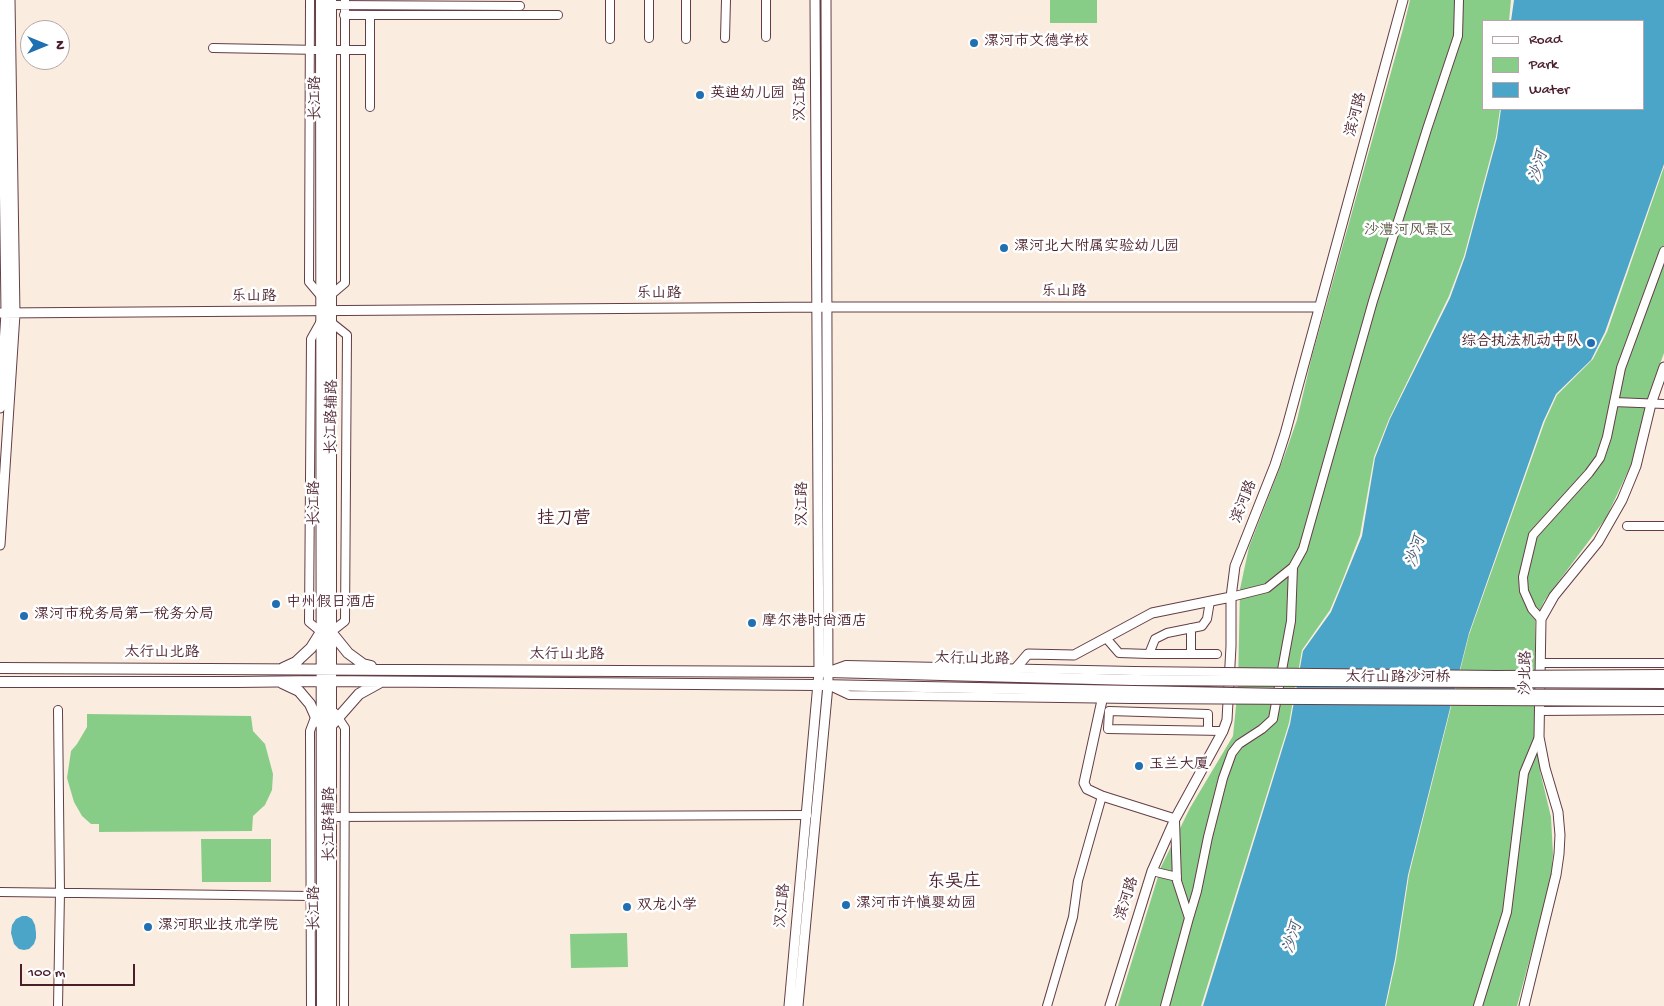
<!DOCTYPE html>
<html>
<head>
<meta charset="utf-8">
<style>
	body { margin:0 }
	#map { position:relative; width:1664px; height:1006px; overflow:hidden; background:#faede0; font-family:"Gochi Hand",sans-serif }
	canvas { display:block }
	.legend { position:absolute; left:1482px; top:20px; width:162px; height:90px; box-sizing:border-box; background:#fff; border:1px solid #b7a5aa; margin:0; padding:6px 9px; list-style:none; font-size:15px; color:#4a1f2b }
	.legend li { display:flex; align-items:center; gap:10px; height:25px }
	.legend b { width:25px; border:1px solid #b7a5aa }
	.north { position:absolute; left:20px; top:20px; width:50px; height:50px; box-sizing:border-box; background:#fff; border:1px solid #b7a5aa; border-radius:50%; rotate:90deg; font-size:14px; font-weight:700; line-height:20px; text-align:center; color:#4a1f2b }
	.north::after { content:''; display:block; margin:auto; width:18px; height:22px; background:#1f6fb2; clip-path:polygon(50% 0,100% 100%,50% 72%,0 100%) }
	.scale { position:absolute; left:20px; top:964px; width:115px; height:22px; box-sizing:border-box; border:2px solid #4a1f2b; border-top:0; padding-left:6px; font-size:15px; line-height:18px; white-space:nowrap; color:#4a1f2b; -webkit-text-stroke:4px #fff; paint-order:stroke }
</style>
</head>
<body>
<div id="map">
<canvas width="1664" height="1006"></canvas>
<ul class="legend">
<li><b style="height:6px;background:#fff"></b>Road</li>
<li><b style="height:14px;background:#88cd87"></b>Park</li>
<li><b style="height:14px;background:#4aa5c8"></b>Water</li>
</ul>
<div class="north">N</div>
<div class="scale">100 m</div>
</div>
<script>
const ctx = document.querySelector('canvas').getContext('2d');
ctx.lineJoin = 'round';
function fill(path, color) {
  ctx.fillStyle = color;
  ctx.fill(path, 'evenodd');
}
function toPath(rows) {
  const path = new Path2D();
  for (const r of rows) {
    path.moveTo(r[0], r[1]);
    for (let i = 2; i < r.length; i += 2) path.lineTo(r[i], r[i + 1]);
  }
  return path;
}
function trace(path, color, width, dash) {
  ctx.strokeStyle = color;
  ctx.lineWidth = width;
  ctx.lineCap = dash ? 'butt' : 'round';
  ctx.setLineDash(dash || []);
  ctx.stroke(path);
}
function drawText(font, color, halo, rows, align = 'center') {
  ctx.font = font + ' "Gochi Hand","LXGW WenKai TC",sans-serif';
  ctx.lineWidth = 5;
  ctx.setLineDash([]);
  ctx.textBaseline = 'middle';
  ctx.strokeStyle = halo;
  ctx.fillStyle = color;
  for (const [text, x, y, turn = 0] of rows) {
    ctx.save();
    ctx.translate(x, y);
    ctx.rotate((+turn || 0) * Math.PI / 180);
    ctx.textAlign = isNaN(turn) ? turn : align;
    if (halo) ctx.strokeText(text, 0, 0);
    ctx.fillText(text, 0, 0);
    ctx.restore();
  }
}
fill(toPath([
	[1050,0,1097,0,1097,23,1050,23],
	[1410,0,1511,0,1509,21,1483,21,1483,109,1500,109,1496,137,1464,256,1449,296,1389,419,1374,457,1360,535,1341,584,1330,610,1302,650,1289,723,1201,1006,1118,1006,1161,867,1190,808,1233,736,1238,686,1240,589,1249,547,1284,457,1297,420,1312,356,1403,29],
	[1664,167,1664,353,1652,386,1631,465,1606,518,1544,601,1535,621,1535,688,1540,771,1551,817,1553,854,1551,880,1517,1006,1386,1006,1396,960,1409,875,1469,635,1545,421,1557,395,1593,359,1607,332],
	[87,714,251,716,253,731,265,744,273,774,272,790,265,805,253,816,252,831,99,832,99,824,91,824,82,816,74,802,67,778,71,751,77,744,87,727],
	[201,839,271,839,271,882,202,882],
	[627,933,628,967,571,968,570,934]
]), '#88cd87');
fill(toPath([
	[1514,0,1664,0,1664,164,1605,332,1591,360,1556,394,1543,422,1469,633,1408,875,1395,959,1385,1006,1203,1006,1290,724,1303,651,1331,612,1362,536,1375,458,1390,419,1450,298,1465,257,1497,138,1501,109,1643,109,1643,21,1511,21],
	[22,916,27,916,32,919,35,925,36,933,36,938,34,944,29,949,24,950,19,949,14,944,11,933,12,925,16,919]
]), '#4aa5c8');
const minor = toPath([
	[310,0,309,282,320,295],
	[610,0,610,39],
	[649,0,649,38],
	[686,0,686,39],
	[766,0,766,37],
	[331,5,520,6],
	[344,15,370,15],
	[725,38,726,0],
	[213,48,321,50],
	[331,50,370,50],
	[370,107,370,15,558,15],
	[332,294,345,283,345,0],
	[320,323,311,339,309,622,321,632],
	[1614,402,1664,404],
	[1627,526,1664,526],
	[1231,597,1267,588,1293,567,1303,549,1373,301,1427,129,1458,36,1459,0],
	[1541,619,1532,609,1524,591,1523,577,1533,535,1589,473,1600,458,1607,437,1621,368,1664,251],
	[331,632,345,621,347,335,332,323],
	[1106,638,1119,653,1149,654,1155,639,1167,633,1202,626,1207,619,1210,601],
	[1149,654,1217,654],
	[1191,654,1191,628],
	[1541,663,1664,663],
	[832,670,846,665,1134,671],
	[830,686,849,695,1132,699],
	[58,710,60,892,58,1006],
	[1539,711,1664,710],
	[335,713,345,728,344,1006],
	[1208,730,1208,714,1109,711,1108,729,1223,731],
	[331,817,807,815],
	[1152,871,1177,877],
	[0,892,311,896],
	[1189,918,1197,891,1208,837,1223,778,1232,753,1239,744,1262,729,1273,719,1291,621,1293,567],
	[311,1006,310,731,316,715],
	[1047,1006,1073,917,1078,881,1102,796],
	[1165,1006,1189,918,1177,881,1175,821],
	[1478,1006,1507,912,1524,773,1539,737]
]);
const tertiary = toPath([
	[0,313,826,307,1319,307],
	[0,408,6,313,2,0],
	[0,545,15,314,10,0],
	[1009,676,1028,654,1074,655,1152,613,1231,597],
	[1104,691,1084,783,1087,789,1102,796,1175,819],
	[789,1006,819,672,815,0],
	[798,1006,828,685,826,0],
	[1110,1006,1152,871,1175,819,1223,731,1227,720,1231,646,1231,597,1235,566,1275,465,1285,434,1403,0],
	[1524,1006,1556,875,1559,854,1560,835,1558,812,1545,768,1539,737,1541,619,1554,596,1598,542,1622,500,1636,466,1651,404,1664,367]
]);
const secondary = toPath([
	[321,0,322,1006],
	[331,0,331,1006],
	[331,632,348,653,363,664,371,666],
	[0,668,828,672,1133,680],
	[283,668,296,662,311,648,321,632],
	[0,682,236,682,320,681,819,685,1133,691],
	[282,683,299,691,310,704,318,722],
	[330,727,359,694,379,683]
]);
trace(minor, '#643e46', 10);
trace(tertiary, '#643e46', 11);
trace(secondary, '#643e46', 12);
trace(minor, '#fff', 8);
trace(tertiary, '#fff', 9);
trace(secondary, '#fff', 10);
const minorBridge = toPath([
	[1134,671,1496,675,1664,674],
	[1132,699,1664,702]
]);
const secondaryBridge = toPath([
	[1133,680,1664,683],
	[1133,691,1282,694,1664,695]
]);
trace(minorBridge, '#643e46', 10, []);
trace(secondaryBridge, '#643e46', 12, []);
trace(minorBridge, '#fff', 8);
trace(secondaryBridge, '#fff', 10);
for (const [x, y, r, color] of [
	[974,43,5,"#1f6fb2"],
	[700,95,5,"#1f6fb2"],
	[1004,248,5,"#1f6fb2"],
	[1591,343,5,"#1f6fb2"],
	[276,604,5,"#1f6fb2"],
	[24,616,5,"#1f6fb2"],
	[752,623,5,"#1f6fb2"],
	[1139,766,5,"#1f6fb2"],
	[846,905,5,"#1f6fb2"],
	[627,907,5,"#1f6fb2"],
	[148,927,5,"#1f6fb2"]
]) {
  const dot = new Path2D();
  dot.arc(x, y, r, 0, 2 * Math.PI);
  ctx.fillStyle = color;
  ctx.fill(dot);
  trace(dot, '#fff', 2);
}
drawText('15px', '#4a1f2b', '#fff', [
	["漯河市文德学校",984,43],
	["英迪幼儿园",710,95],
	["漯河北大附属实验幼儿园",1014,248],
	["综合执法机动中队",1581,343,"right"],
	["中州假日酒店",286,604],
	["漯河市税务局第一税务分局",34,616],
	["摩尔港时尚酒店",762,623],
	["玉兰大厦",1149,766],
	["漯河市许慎婴幼园",856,905],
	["双龙小学",637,907],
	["漯河职业技术学院",158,927]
], 'left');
drawText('15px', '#4a1f2b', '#fff', [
	["长江路",317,98,-90],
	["汉江路",802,99,-90],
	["滨河路",1357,115,-75],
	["乐山路",1064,293],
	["乐山路",659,295],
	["乐山路",254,298],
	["长江路辅路",333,417,-89],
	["滨河路",1245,502,-68],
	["长江路",316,503,-90],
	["汉江路",804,504,-90],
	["太行山北路",162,654],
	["太行山北路",567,656],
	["太行山北路",972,660,1],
	["沙北路",1527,673,-89],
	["太行山路沙河桥",1398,679],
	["长江路辅路",331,824,-90],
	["滨河路",1128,899,-72],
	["汉江路",784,906,-85],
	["长江路",316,908,-90]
]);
drawText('15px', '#605c4b', '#fff', [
	["沙澧河风景区",1409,232]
]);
drawText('italic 16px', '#4a5b72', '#fff', [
	["沙河",1540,167,-74],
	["沙河",1417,552,-72],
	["沙河",1294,938,-73]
]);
drawText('18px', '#4a1f2b', '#fff', [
	["挂刀营",564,520],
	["东吴庄",954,883]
]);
</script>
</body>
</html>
